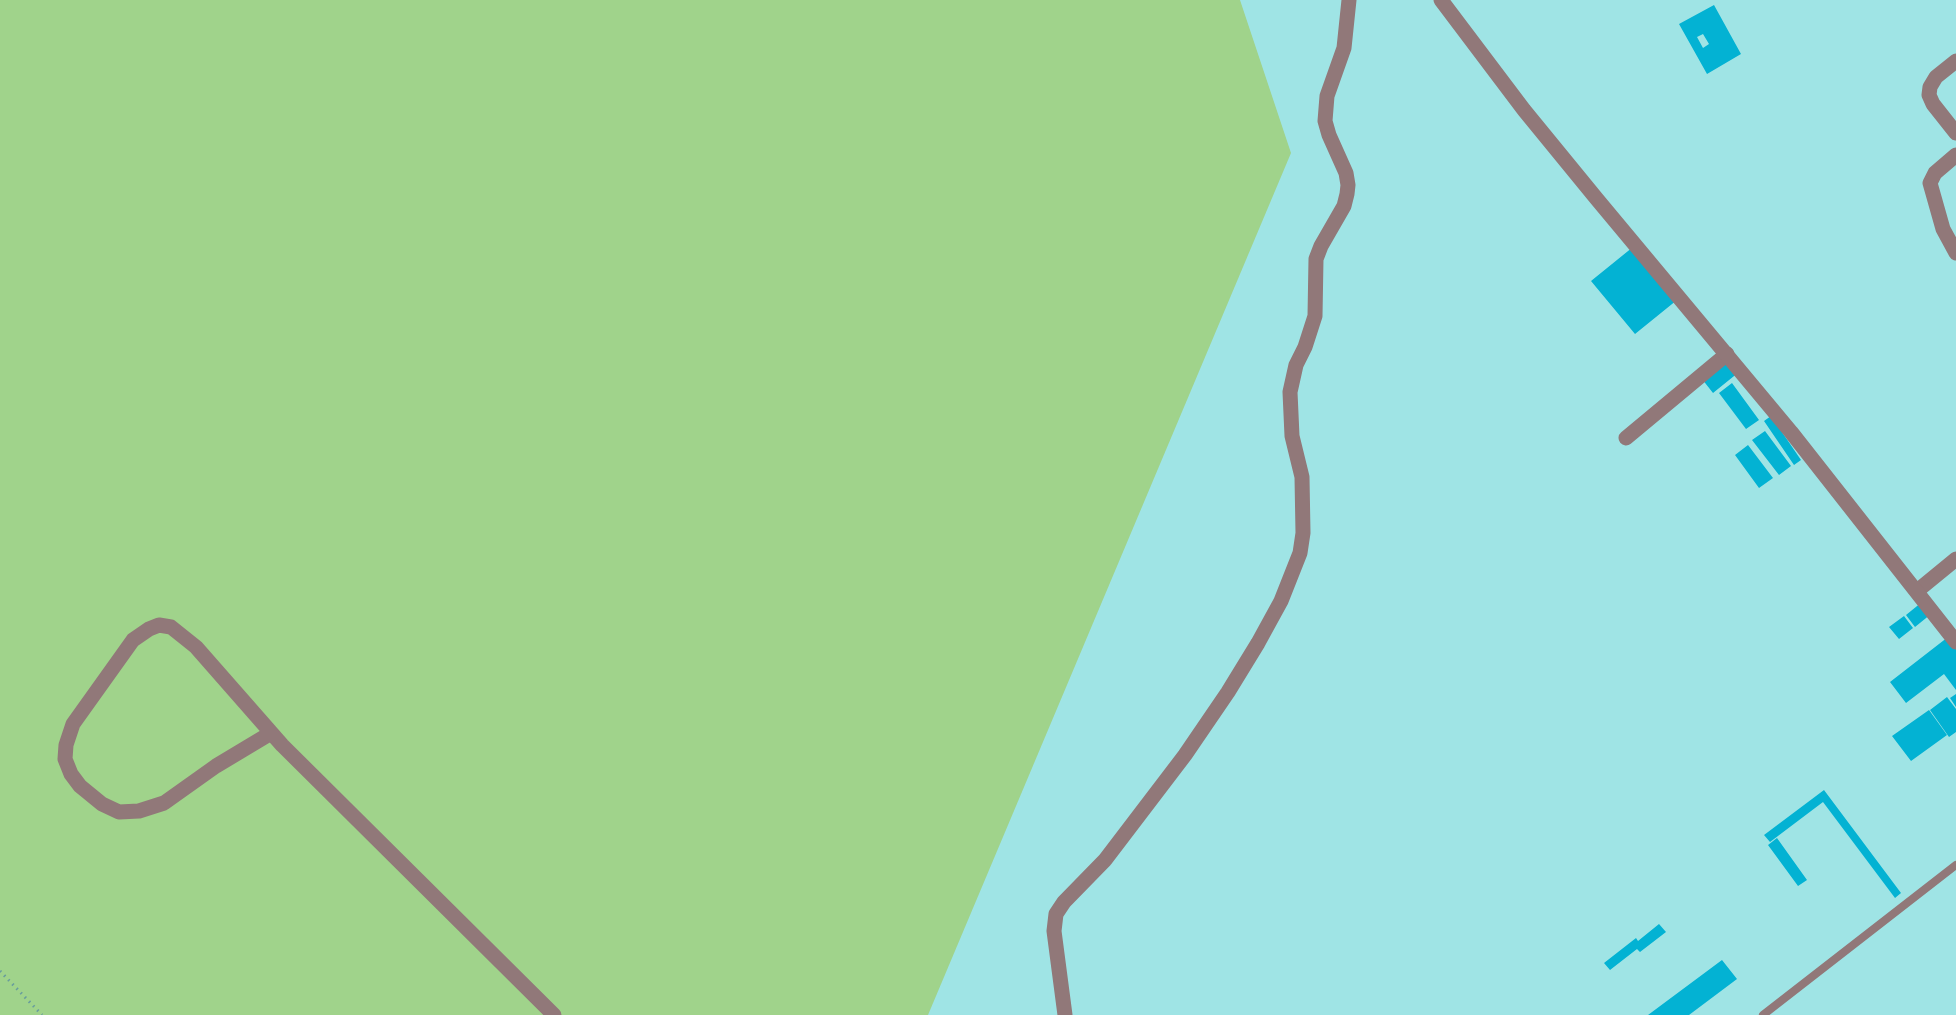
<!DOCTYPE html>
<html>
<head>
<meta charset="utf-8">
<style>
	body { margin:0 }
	canvas { display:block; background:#9fe4e5 }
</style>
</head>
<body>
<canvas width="1956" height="1015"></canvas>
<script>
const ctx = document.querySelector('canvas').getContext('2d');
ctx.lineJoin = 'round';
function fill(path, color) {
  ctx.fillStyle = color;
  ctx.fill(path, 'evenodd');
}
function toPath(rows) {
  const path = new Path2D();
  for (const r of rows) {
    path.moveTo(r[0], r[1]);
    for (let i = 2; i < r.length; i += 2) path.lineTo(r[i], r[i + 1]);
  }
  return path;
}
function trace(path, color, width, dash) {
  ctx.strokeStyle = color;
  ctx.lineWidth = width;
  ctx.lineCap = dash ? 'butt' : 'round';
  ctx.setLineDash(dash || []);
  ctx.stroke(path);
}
fill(toPath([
	[0,0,1240,0,1291,153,928,1015,0,1015]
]), '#a0d38b');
fill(toPath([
	[1714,5,1741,54,1707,74,1679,24],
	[1703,34,1709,44,1703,48,1697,37],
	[1633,247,1677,300,1635,334,1591,281],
	[1728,358,1739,372,1713,393,1702,379],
	[1732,383,1759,420,1746,429,1719,393],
	[1771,416,1801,460,1794,465,1764,421],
	[1765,431,1791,466,1779,475,1752,440],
	[1748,445,1773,478,1759,488,1735,455],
	[1922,602,1931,614,1915,627,1906,615],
	[1904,616,1913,628,1899,639,1889,627],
	[1948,637,1956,648,1956,690,1944,674,1906,703,1890,682],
	[1956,694,1956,707,1950,698],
	[1947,697,1956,709,1956,732,1949,737,1930,710],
	[1929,710,1947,735,1911,761,1892,736],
	[1824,790,1901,893,1895,898,1823,802,1770,842,1764,835],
	[1777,838,1807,880,1798,886,1768,845],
	[1659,924,1666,932,1640,952,1637,949,1610,970,1604,963,1636,938,1638,941],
	[1722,960,1737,979,1689,1015,1648,1015]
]), '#03b2d3');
trace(toPath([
	[0,971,42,1015]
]), '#689c9d', 3, [1.5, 4.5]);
trace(toPath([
	[1763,1015,1956,865]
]), '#917879', 8);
trace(toPath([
	[1956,61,1936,77,1930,87,1929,95,1933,104,1956,133],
	[1956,155,1935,173,1930,183,1943,229,1956,253],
	[1626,438,1727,354],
	[1917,591,1956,559],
	[271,733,216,766,164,803,139,811,119,812,102,804,80,786,71,774,65,759,66,745,73,724,133,640,149,629,159,625,171,627,196,647,282,745,554,1015],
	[1065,1015,1054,931,1056,914,1064,902,1105,860,1185,755,1228,692,1258,643,1281,601,1300,553,1303,533,1302,477,1292,436,1290,392,1296,365,1305,347,1315,316,1316,259,1321,246,1344,206,1347,194,1348,185,1346,173,1329,135,1325,121,1327,96,1344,48,1349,0]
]), '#917879', 15);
trace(toPath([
	[1441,0,1524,110,1596,198,1791,432,1956,642]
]), '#917879', 15);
</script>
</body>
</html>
